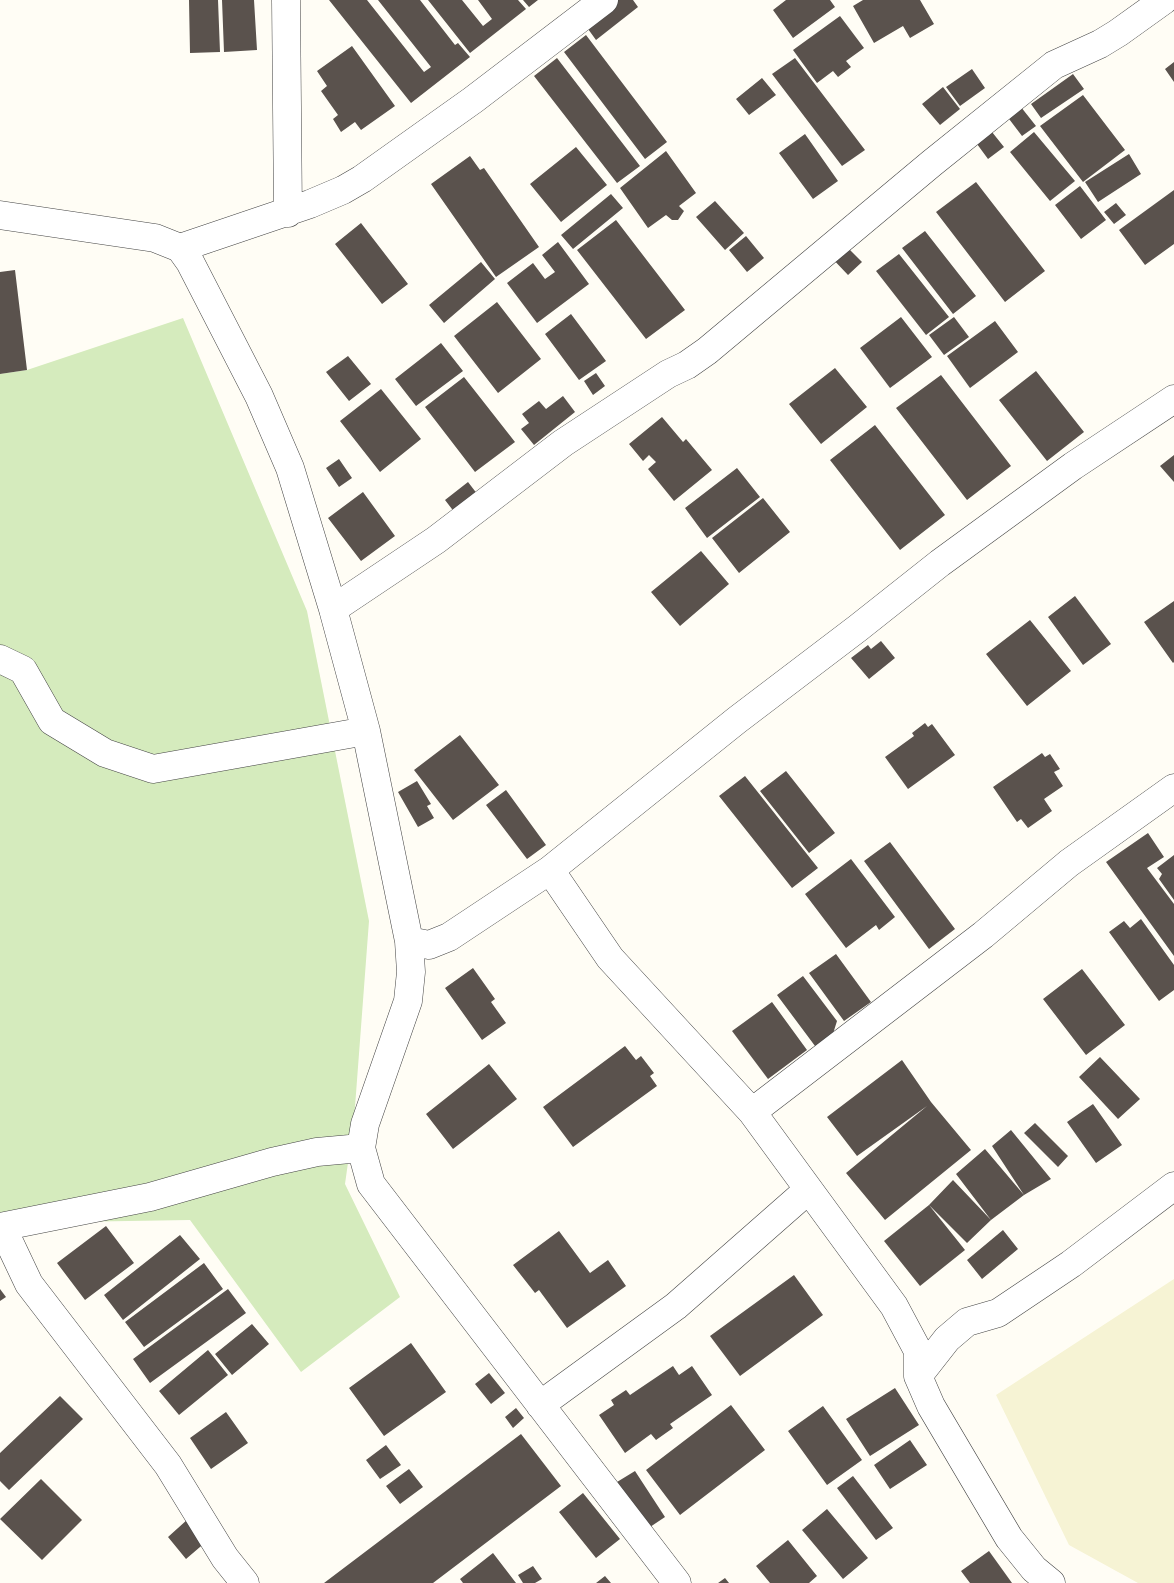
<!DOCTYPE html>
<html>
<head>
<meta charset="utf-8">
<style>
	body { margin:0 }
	canvas { display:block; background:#fffdf5 }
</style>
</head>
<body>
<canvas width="1174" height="1583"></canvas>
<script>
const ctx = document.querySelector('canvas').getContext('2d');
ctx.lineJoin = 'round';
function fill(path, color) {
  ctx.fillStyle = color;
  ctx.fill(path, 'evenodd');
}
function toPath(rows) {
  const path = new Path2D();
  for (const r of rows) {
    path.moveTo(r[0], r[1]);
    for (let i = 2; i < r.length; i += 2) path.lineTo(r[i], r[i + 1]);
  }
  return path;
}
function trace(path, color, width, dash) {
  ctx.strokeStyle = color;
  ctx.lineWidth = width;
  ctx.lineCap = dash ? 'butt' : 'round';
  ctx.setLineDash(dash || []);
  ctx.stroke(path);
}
fill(toPath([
	[1174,1279,1174,1583,1138,1583,1069,1545,996,1395]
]), '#f6f3d4');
fill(toPath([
	[183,318,307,611,369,921,354,1120,345,1184,400,1297,301,1372,190,1220,67,1222,0,1238,0,374,27,370]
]), '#d5ebbd');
fill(toPath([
	[189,0,218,0,220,52,190,53],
	[222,0,254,0,257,50,224,52],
	[329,0,367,0,424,72,431,67,378,0,420,0,455,45,458,43,470,57,411,103],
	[428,0,462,0,483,26,492,19,478,0,518,0,526,9,470,53],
	[523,0,538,0,529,7],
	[612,0,633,0,638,7,596,40,583,22],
	[786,0,830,0,835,7,793,38,773,10],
	[863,0,920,0,934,24,910,38,903,26,874,43,853,6],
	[840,16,864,48,846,61,851,67,838,77,833,71,817,83,793,50],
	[586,35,667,142,645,159,564,52],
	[352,46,395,106,361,130,355,122,341,132,333,119,338,115,321,91,327,86,317,71],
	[557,58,640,166,617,183,534,76],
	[795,58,865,150,842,166,772,74],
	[1174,62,1174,82,1165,69],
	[972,69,985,88,960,106,946,87],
	[1073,74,1084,89,1041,118,1031,104],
	[762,78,776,95,749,115,736,99],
	[943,87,960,109,940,125,922,104],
	[1083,95,1125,150,1083,182,1040,126],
	[1017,102,1036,126,1022,136,1003,111],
	[992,132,1004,147,988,159,977,144],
	[1034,132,1075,181,1050,201,1010,152],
	[805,134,838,181,813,199,779,153],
	[576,147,607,185,561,222,530,184],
	[666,151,696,193,679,206,684,211,678,220,672,220,666,215,648,228,620,188],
	[1129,154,1141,174,1098,202,1085,182],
	[470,156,480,170,484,168,539,247,496,277,431,184],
	[976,182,1045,271,1005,302,936,212],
	[1080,186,1106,220,1081,239,1055,205],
	[1174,190,1174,244,1145,265,1119,230],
	[611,194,623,208,573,249,561,235],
	[715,201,744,233,725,250,696,217],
	[1116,203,1126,215,1114,224,1104,212],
	[616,220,685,310,646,339,577,250],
	[361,223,408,284,382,304,335,244],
	[925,231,976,296,953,314,902,248],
	[746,236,764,258,747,272,729,250],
	[558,242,589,284,537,323,507,283,533,263,545,279,555,272,542,255],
	[843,243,862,262,848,275,829,255],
	[899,254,949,317,926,335,876,271],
	[481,262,495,279,444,323,429,305],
	[15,270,27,370,0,374,0,272],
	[497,302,541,359,498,393,454,336],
	[571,314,606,361,579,380,545,334],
	[901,317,932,357,890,388,860,348],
	[954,317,969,337,944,355,929,335],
	[995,321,1018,352,970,388,947,356],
	[441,343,463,371,416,406,395,379],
	[348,356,371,384,349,401,326,372],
	[835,368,867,407,821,444,789,404],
	[1036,371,1084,432,1047,461,999,400],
	[596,373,605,386,593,395,584,381],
	[941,375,1011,466,967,500,896,408],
	[464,377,515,442,475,472,425,407],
	[381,389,421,439,380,472,340,421],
	[563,396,575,412,534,445,521,429,529,423,522,414,539,401,546,409],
	[662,417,683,442,686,439,712,470,674,501,648,469,656,462,649,455,643,461,629,444],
	[875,425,945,515,900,550,830,460],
	[1174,455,1174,482,1160,466],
	[339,459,352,478,339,487,326,468],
	[737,468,760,497,707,538,685,508],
	[468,482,478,495,455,513,445,500],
	[363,492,395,536,361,561,328,518],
	[763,498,790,532,739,573,712,538],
	[701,551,729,584,680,626,651,592],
	[1075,596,1111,644,1083,665,1048,617],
	[1174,601,1174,662,1173,663,1144,622],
	[1030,620,1071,671,1027,706,986,654],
	[881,641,895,658,869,679,851,658,868,645,871,649],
	[925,723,928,727,932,724,955,755,908,789,885,757,914,736,912,733],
	[460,735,499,785,453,820,414,770],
	[1042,753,1045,757,1050,754,1060,769,1054,772,1063,786,1044,799,1052,811,1028,828,1021,819,1017,822,993,787],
	[786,771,835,833,809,853,760,791],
	[745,776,818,868,792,888,719,796],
	[417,781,431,804,427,806,434,818,418,827,398,792],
	[506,790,546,845,527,859,486,805],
	[1148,833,1164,857,1147,868,1174,904,1174,956,1106,862],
	[890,842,955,929,929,949,864,861],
	[1174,855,1174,900,1159,879,1162,874,1157,868],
	[851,859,895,917,879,930,876,925,846,948,805,894],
	[1141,919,1174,965,1174,990,1159,1001,1109,932,1124,921,1130,928],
	[836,954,871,1002,844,1021,809,973],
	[473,968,495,999,491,1002,506,1023,482,1040,445,988],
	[1082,969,1125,1025,1086,1055,1043,999],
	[803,976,837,1021,831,1040,818,1050,777,995],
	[772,1002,807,1050,768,1079,732,1031],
	[625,1046,636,1060,641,1056,654,1073,650,1076,657,1086,573,1147,543,1107],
	[1100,1057,1140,1099,1118,1119,1079,1077],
	[902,1060,931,1102,971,1150,885,1220,846,1173,927,1106,857,1156,827,1117],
	[489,1064,517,1099,453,1149,426,1114],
	[1093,1104,1122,1145,1096,1163,1067,1122],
	[1035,1123,1068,1156,1058,1167,1024,1133],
	[1011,1130,1051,1179,1024,1195,992,1146],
	[985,1149,1024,1195,991,1220,956,1174],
	[953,1180,991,1220,967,1243,929,1205],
	[929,1205,965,1250,920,1286,884,1241],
	[106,1226,134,1263,85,1300,57,1263],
	[1003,1230,1018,1249,982,1279,967,1260],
	[559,1231,590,1273,608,1260,626,1286,567,1328,539,1290,535,1293,513,1265],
	[180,1235,200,1259,123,1320,104,1295],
	[204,1263,223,1289,144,1347,125,1322],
	[794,1275,823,1315,740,1376,710,1336],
	[0,1289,6,1297,0,1301],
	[228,1289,246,1313,150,1383,133,1359],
	[252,1324,269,1344,232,1375,215,1354],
	[411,1343,446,1392,384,1436,349,1388],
	[208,1350,228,1375,179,1415,159,1391],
	[673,1366,679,1375,692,1366,712,1395,670,1424,673,1428,656,1440,651,1434,625,1453,599,1415,614,1405,611,1400,626,1390,630,1395],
	[489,1373,505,1393,491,1404,475,1384],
	[895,1388,919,1425,870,1456,846,1419],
	[60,1396,83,1419,9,1490,0,1481,0,1453],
	[731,1405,765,1450,680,1515,646,1470],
	[823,1406,862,1460,827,1485,788,1431],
	[516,1408,524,1418,513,1428,505,1417],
	[226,1412,248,1443,211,1469,190,1438],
	[521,1434,561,1486,433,1583,324,1583],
	[910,1440,927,1465,890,1489,874,1465],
	[386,1445,401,1465,380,1479,366,1460],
	[409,1469,423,1487,400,1504,386,1486],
	[635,1471,665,1517,647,1529,617,1482],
	[853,1476,893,1528,876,1540,837,1488],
	[41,1479,82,1520,42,1560,0,1519],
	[583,1493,620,1539,596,1558,559,1512],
	[827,1509,868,1558,843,1579,802,1530],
	[188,1519,207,1541,186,1559,168,1537],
	[788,1540,817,1576,809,1583,770,1583,756,1566],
	[989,1551,1012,1583,970,1583,961,1571],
	[493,1553,516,1583,463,1583,460,1579],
	[533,1566,542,1579,535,1583,523,1583,518,1575],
	[605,1576,611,1583,596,1583],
	[725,1578,729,1583,718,1583]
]), '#5a524d');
const minor = toPath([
	[286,0,288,213],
	[0,215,155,238,180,248,190,262,259,396,290,468,333,609,366,731,409,941,411,972,408,1001,365,1124,361,1148,371,1184,677,1583],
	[180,248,310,204,343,190,362,179,473,100,604,0],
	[333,609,436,540,563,443,668,374,687,365,707,351,932,163,1054,65,1100,44,1118,33,1164,0],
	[0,659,23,670,52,721,105,753,153,769,366,731],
	[550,870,610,958,752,1112,894,1306,918,1351,918,1376,931,1406,1009,1538,1034,1569,1051,1583],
	[409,941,429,945,449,937,550,870,737,720,858,628,940,563,1073,466,1174,399],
	[752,1112,983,935,1069,863,1174,788],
	[0,1227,150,1197,272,1162,317,1152,361,1148],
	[2,1227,29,1284,168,1465,225,1558,245,1583],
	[918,1376,947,1339,967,1322,998,1313,1071,1264,1174,1186],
	[540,1405,676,1306,808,1190]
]);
trace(minor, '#444', 29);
trace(minor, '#fff', 28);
</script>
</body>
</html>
